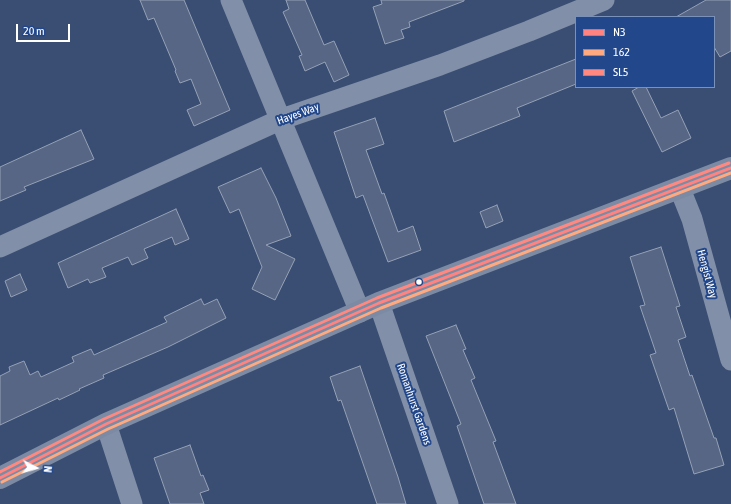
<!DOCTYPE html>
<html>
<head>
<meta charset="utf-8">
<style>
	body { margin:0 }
	#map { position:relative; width:731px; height:504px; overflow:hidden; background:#3a4e73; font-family:"Asap Condensed",sans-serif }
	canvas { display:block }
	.legend { position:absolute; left:575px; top:16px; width:140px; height:72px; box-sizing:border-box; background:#22478b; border:1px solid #7a91b9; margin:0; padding:5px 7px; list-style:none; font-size:12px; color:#fff }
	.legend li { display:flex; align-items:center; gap:8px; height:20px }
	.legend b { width:20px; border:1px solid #7a91b9 }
	.north { position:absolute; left:16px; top:448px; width:40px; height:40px; -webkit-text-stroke:3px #22478b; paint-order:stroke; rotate:96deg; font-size:11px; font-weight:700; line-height:16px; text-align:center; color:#fff }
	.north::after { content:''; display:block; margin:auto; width:14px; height:18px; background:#fff; clip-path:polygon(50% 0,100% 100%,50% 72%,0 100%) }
	.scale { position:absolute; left:16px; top:24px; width:54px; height:18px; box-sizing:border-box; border:2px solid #fff; border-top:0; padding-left:5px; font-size:12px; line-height:14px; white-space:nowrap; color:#fff; -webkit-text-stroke:3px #22478b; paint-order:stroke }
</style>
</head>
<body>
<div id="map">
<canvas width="731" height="504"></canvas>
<ul class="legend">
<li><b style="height:5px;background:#ff8380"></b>N3</li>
<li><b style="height:5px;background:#ffa980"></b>162</li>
<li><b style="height:5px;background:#ff8980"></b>SL5</li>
</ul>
<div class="north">N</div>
<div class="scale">20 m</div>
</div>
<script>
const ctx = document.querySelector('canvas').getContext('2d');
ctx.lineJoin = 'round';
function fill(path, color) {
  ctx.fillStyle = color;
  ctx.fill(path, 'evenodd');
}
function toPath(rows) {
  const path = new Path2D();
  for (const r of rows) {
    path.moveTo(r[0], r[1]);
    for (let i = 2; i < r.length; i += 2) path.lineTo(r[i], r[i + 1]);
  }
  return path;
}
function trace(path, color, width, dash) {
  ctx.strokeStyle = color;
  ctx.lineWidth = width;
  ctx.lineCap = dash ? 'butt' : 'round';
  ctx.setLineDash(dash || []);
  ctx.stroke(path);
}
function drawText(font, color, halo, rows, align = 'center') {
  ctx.font = font + ' "Asap Condensed",sans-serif';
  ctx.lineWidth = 4;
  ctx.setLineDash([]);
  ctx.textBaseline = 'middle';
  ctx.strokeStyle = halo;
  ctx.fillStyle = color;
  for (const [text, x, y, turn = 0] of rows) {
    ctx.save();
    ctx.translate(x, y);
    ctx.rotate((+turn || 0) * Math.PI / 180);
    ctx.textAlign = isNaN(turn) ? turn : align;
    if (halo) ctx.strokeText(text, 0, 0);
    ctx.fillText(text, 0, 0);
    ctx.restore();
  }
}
const building = toPath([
	[140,0,184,0,230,110,194,126,187,110,201,104,191,79,180,83,175,71,176,70,154,18,148,20,140,0],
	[286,0,305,0,324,45,334,41,349,75,334,82,325,62,305,71,299,56,302,55,283,12,289,9,286,0],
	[381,0,464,0,464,1,409,22,410,27,401,30,404,38,385,44,373,7,382,4,381,0],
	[706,0,731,0,731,51,720,57,714,47,714,17,676,17,706,0],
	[576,59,576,84,517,108,520,116,454,142,444,111,576,59],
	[639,87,646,87,661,118,678,110,691,138,662,152,632,91,639,87],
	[375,118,384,144,366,150,382,194,384,193,398,232,413,226,421,250,388,262,363,195,356,198,334,132,375,118],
	[81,130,94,159,24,187,26,190,0,201,0,167,81,130],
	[261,168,276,198,291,236,266,245,295,259,275,300,252,289,262,267,239,209,230,213,218,187,261,168],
	[497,205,503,221,486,228,480,212,497,205],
	[176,209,189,239,175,245,172,237,144,249,148,258,132,265,128,257,102,268,106,277,90,283,88,279,68,288,58,263,176,209],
	[661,247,680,306,676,307,686,337,678,340,690,376,692,375,714,438,716,438,724,465,694,474,674,408,669,410,650,355,656,353,640,306,645,305,630,257,661,247],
	[20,274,27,290,11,297,5,281,20,274],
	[201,299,204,305,217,299,226,318,168,347,103,375,104,378,79,389,80,390,59,400,58,398,0,425,0,376,10,371,9,367,24,361,30,375,38,371,41,377,74,362,72,357,91,349,94,355,167,322,164,317,201,299],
	[456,325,466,349,463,350,475,378,471,380,496,441,493,442,516,504,484,504,457,426,461,424,426,336,456,325],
	[360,366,398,477,406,504,377,504,341,400,338,401,330,377,360,366],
	[190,445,201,476,203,475,209,490,200,493,204,504,170,504,154,458,190,445]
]);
fill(building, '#566684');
trace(building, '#95a1b6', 1);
trace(toPath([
	[231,0,360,312],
	[680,189,692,219,731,360],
	[0,247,282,119,440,65,529,31,604,0],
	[379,303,448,504],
	[106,424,132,504]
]), '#818fa8', 21);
trace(toPath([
	[0,478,106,424,379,303,731,168]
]), '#7d8aa3', 22);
trace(toPath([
	[0,478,106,424,379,303,731,168]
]), '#ff8380', 3);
trace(toPath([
	[2,482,108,429,381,308,731,173]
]), '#ffa980', 3);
trace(toPath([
	[0,472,104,419,377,298,729,163]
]), '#ff8980', 3);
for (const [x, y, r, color] of [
	[419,282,3.5,"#fff"]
]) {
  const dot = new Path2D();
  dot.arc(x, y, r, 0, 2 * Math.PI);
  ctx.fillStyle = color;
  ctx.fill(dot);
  trace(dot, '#22478b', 1.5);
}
drawText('11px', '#fff', '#22478b', [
	["Hayes Way",298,114,-20],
	["Hengist Way",707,274,75],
	["Romanhurst Gardens",414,404,71]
]);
</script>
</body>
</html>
